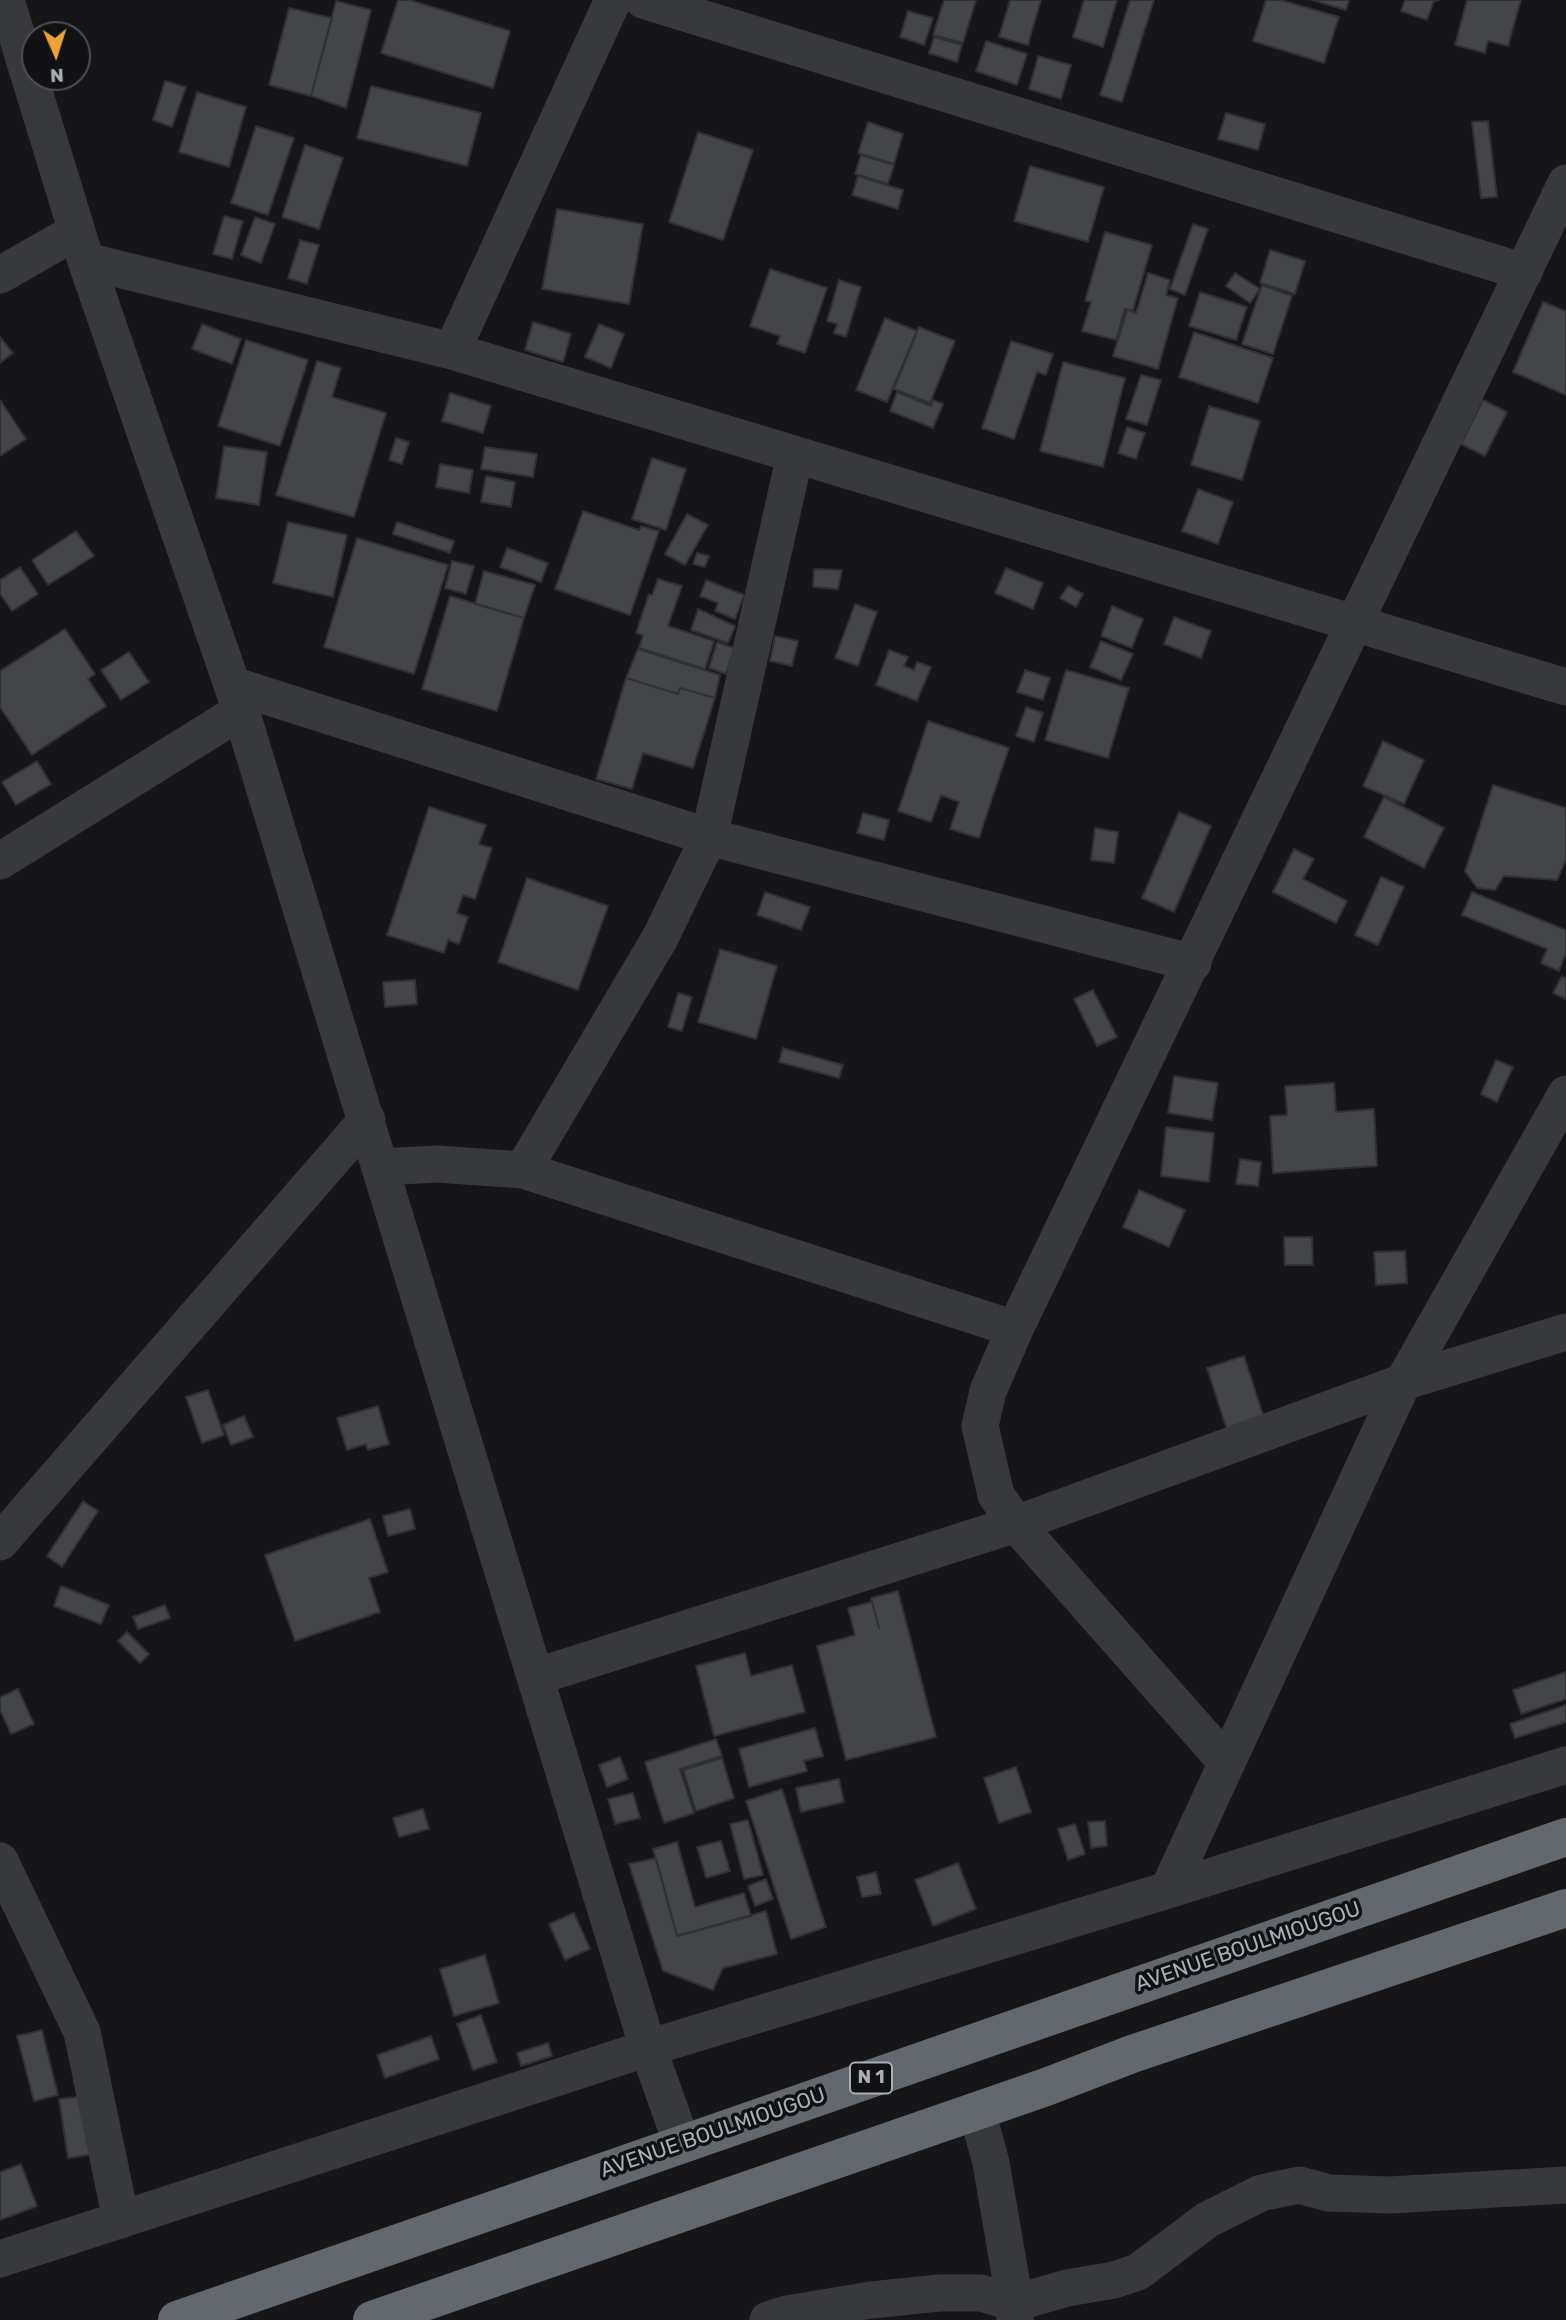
<!DOCTYPE html>
<html>
<head>
<meta charset="utf-8">
<style>
	body { margin:0 }
	#map { position:relative; width:1566px; height:2320px; overflow:hidden; background:#161618; font-family:Rubik,sans-serif }
	canvas { display:block }
	.north { position:absolute; left:21px; top:21px; width:70px; height:70px; box-sizing:border-box; background:#111113; border:2px solid #4e5055; border-radius:50%; rotate:177deg; font-size:19px; font-weight:700; line-height:28px; text-align:center; color:#a9afb8 }
	.north::after { content:''; display:block; margin:auto; width:24px; height:32px; background:#eea239; clip-path:polygon(50% 0,100% 100%,50% 72%,0 100%) }
</style>
</head>
<body>
<div id="map">
<canvas width="1566" height="2320"></canvas>
<div class="north">N</div>
</div>
<script>
const ctx = document.querySelector('canvas').getContext('2d');
ctx.lineJoin = 'round';
function fill(path, color) {
  ctx.fillStyle = color;
  ctx.fill(path, 'evenodd');
}
function toPath(rows) {
  const path = new Path2D();
  for (const r of rows) {
    path.moveTo(r[0], r[1]);
    for (let i = 2; i < r.length; i += 2) path.lineTo(r[i], r[i + 1]);
  }
  return path;
}
function trace(path, color, width, dash) {
  ctx.strokeStyle = color;
  ctx.lineWidth = width;
  ctx.lineCap = dash ? 'butt' : 'round';
  ctx.setLineDash(dash || []);
  ctx.stroke(path);
}
function drawText(font, color, halo, rows, align = 'center') {
  ctx.font = font + ' Rubik,sans-serif';
  ctx.lineWidth = 7;
  ctx.setLineDash([]);
  ctx.textBaseline = 'middle';
  ctx.strokeStyle = halo;
  ctx.fillStyle = color;
  for (const [text, x, y, turn = 0] of rows) {
    ctx.save();
    ctx.translate(x, y);
    ctx.rotate((+turn || 0) * Math.PI / 180);
    ctx.textAlign = isNaN(turn) ? turn : align;
    if (halo) ctx.strokeText(text, 0, 0);
    ctx.fillText(text, 0, 0);
    ctx.restore();
  }
}
const building = toPath([
	[398,0,410,0,510,31,493,88,381,53,398,0],
	[944,0,976,0,963,43,933,35,944,0],
	[1010,0,1041,0,1028,45,999,37,1010,0],
	[1084,0,1117,0,1103,47,1073,37,1084,0],
	[1130,0,1154,0,1122,102,1100,95,1130,0],
	[1266,0,1281,0,1339,17,1324,63,1253,41,1266,0],
	[1312,0,1349,0,1346,10,1312,0],
	[1405,0,1439,0,1434,1,1427,20,1401,11,1405,0],
	[1467,0,1521,0,1508,46,1488,41,1485,53,1455,45,1467,0],
	[336,1,371,10,346,108,311,96,336,1],
	[289,8,332,18,311,96,269,85,289,8],
	[908,11,933,18,924,45,900,37,908,11],
	[934,37,962,45,957,62,929,53,934,37],
	[986,41,1027,54,1017,85,976,71,986,41],
	[1038,56,1071,65,1061,99,1029,89,1038,56],
	[165,81,186,87,172,127,153,120,165,81],
	[371,86,481,113,467,166,357,138,371,86],
	[197,92,246,107,229,167,179,152,197,92],
	[1226,113,1265,124,1258,150,1218,139,1226,113],
	[1488,121,1497,197,1481,198,1472,122,1488,121],
	[868,122,903,134,894,164,858,153,868,122],
	[256,126,294,138,268,215,231,203,256,126],
	[698,132,753,150,723,240,669,222,698,132],
	[305,145,343,158,319,229,282,217,305,145],
	[861,155,894,165,888,184,855,174,861,155],
	[1030,166,1104,187,1088,242,1014,221,1030,166],
	[858,176,903,190,898,209,852,195,858,176],
	[557,209,643,224,629,304,542,289,557,209],
	[224,216,243,221,232,259,213,254,224,216],
	[255,217,275,224,261,263,241,255,255,217],
	[1193,224,1208,229,1185,295,1170,289,1193,224],
	[1105,232,1152,245,1133,310,1125,309,1116,340,1082,331,1091,302,1085,301,1105,232],
	[300,240,319,245,307,284,288,278,300,240],
	[1270,250,1305,261,1295,294,1260,283,1270,250],
	[770,269,827,288,805,353,777,344,780,336,750,326,770,269],
	[1148,273,1170,280,1166,295,1178,298,1158,369,1113,356,1127,310,1136,313,1148,273],
	[1235,273,1260,289,1250,303,1226,286,1235,273],
	[839,280,861,287,846,337,834,333,837,324,827,321,839,280],
	[1262,285,1292,296,1273,354,1242,344,1262,285],
	[1200,292,1247,307,1236,340,1189,326,1200,292],
	[1543,302,1566,311,1566,395,1513,372,1543,302],
	[885,318,917,331,887,402,856,390,885,318],
	[533,322,571,334,563,362,525,350,533,322],
	[202,324,241,339,232,364,192,349,202,324],
	[599,324,624,334,611,368,585,357,599,324],
	[919,327,955,341,930,403,894,389,919,327],
	[1194,332,1273,358,1258,403,1179,377,1194,332],
	[0,337,13,353,0,363,0,337],
	[246,340,308,360,280,446,218,426,246,340],
	[1011,341,1053,354,1046,375,1037,372,1014,439,982,428,1011,341],
	[317,361,341,368,332,397,386,413,354,517,276,495,317,361],
	[1063,362,1125,378,1103,467,1040,451,1063,362],
	[1141,375,1161,380,1147,425,1126,419,1141,375],
	[897,392,931,406,933,400,943,404,933,428,890,411,897,392],
	[450,393,491,406,483,433,442,421,450,393],
	[0,400,26,439,0,456,0,400],
	[1483,400,1507,412,1485,456,1461,444,1483,400],
	[1209,406,1260,421,1242,480,1191,465,1209,406],
	[1127,427,1145,433,1136,459,1118,453,1127,427],
	[396,438,409,442,402,464,389,460,396,438],
	[224,446,267,452,259,505,216,498,224,446],
	[485,447,537,454,533,477,481,469,485,447],
	[652,458,686,469,666,530,632,519,652,458],
	[440,464,473,470,469,493,436,487,440,464],
	[486,476,515,482,511,507,481,502,486,476],
	[1198,489,1233,502,1218,544,1182,531,1198,489],
	[583,511,639,530,641,526,659,531,630,615,555,589,583,511],
	[687,514,708,525,685,565,665,554,687,514],
	[288,522,347,535,333,597,273,583,288,522],
	[397,522,454,541,450,553,393,534,397,522],
	[76,531,94,556,48,585,32,560,76,531],
	[357,538,448,565,414,674,324,647,357,538],
	[507,548,548,563,541,582,500,567,507,548],
	[697,553,709,556,705,567,693,564,697,553],
	[452,561,474,566,466,594,445,588,452,561],
	[20,567,38,594,12,611,0,594,0,580,20,567],
	[1006,568,1043,583,1033,609,995,593,1006,568],
	[814,569,842,570,838,589,813,587,814,569],
	[484,571,535,585,524,618,475,604,484,571],
	[658,579,682,586,668,626,714,641,705,669,639,648,643,635,636,633,649,594,652,595,658,579],
	[706,580,744,595,735,619,715,611,718,603,700,596,706,580],
	[1068,586,1083,594,1076,607,1060,598,1068,586],
	[450,596,524,618,497,711,422,689,450,596],
	[855,604,877,612,858,666,835,658,855,604],
	[1112,606,1143,619,1132,648,1101,636,1112,606],
	[698,609,735,626,728,643,691,630,698,609],
	[1174,617,1211,631,1201,658,1164,644,1174,617],
	[65,629,95,674,88,679,106,706,32,755,0,707,0,671,65,629],
	[775,636,798,641,792,666,770,661,775,636],
	[1101,641,1133,654,1121,680,1090,667,1101,641],
	[717,642,734,648,726,674,709,668,717,642],
	[638,649,720,675,715,698,680,688,678,694,626,678,638,649],
	[889,650,908,657,904,666,914,670,917,662,931,667,917,701,876,685,889,650],
	[129,652,149,682,121,700,101,670,129,652],
	[1025,670,1050,678,1043,700,1017,692,1025,670],
	[1066,670,1129,688,1108,758,1045,740,1066,670],
	[626,678,678,694,680,688,715,698,693,768,643,753,632,789,596,779,626,678],
	[1026,707,1043,713,1034,742,1016,736,1026,707],
	[928,721,1009,748,979,838,950,829,959,802,941,795,931,822,898,811,928,721],
	[1383,741,1424,760,1404,804,1363,786,1383,741],
	[37,761,51,784,16,805,2,782,37,761],
	[1493,785,1566,808,1566,860,1557,880,1504,876,1495,890,1477,888,1465,871,1493,785],
	[1384,797,1444,828,1424,868,1364,837,1384,797],
	[429,807,486,825,479,844,492,848,475,899,463,895,457,913,468,917,459,944,448,940,444,953,387,935,429,807],
	[1179,812,1211,826,1174,912,1142,898,1179,812],
	[863,813,889,820,884,840,857,833,863,813],
	[1095,828,1118,832,1114,863,1091,860,1095,828],
	[1294,849,1314,859,1303,879,1347,901,1336,923,1273,892,1294,849],
	[1381,877,1404,887,1378,945,1355,935,1381,877],
	[527,878,608,906,578,990,498,962,527,878],
	[765,892,810,907,801,930,757,915,765,892],
	[1472,892,1566,930,1566,953,1559,971,1541,963,1547,949,1462,915,1472,892],
	[720,949,777,966,756,1039,698,1022,720,949],
	[1562,976,1566,978,1566,999,1553,993,1562,976],
	[415,980,417,1004,385,1007,383,982,415,980],
	[1093,990,1117,1037,1097,1046,1074,999,1093,990],
	[678,993,692,997,682,1031,668,1027,678,993],
	[783,1048,843,1065,839,1078,779,1062,783,1048],
	[1496,1060,1513,1067,1497,1102,1481,1094,1496,1060],
	[1174,1076,1218,1083,1212,1120,1168,1113,1174,1076],
	[1334,1083,1336,1112,1374,1109,1377,1166,1273,1173,1270,1116,1287,1115,1285,1086,1334,1083],
	[1166,1127,1214,1133,1209,1182,1161,1176,1166,1127],
	[1240,1159,1261,1162,1258,1186,1236,1184,1240,1159],
	[1139,1190,1185,1210,1169,1247,1123,1227,1139,1190],
	[1284,1237,1312,1237,1313,1265,1285,1265,1284,1237],
	[1405,1251,1407,1283,1376,1285,1374,1252,1405,1251],
	[1244,1356,1265,1421,1228,1433,1207,1368,1244,1356],
	[208,1390,224,1435,202,1443,186,1397,208,1390],
	[378,1406,389,1444,368,1450,366,1444,347,1450,337,1418,378,1406],
	[244,1416,253,1437,231,1445,223,1425,244,1416],
	[83,1501,98,1511,62,1567,47,1556,83,1501],
	[410,1509,415,1529,388,1536,383,1516,410,1509],
	[370,1519,388,1572,369,1578,380,1612,295,1641,265,1555,370,1519],
	[61,1586,109,1605,101,1624,54,1606,61,1586],
	[898,1591,936,1737,846,1760,817,1646,855,1635,848,1608,872,1602,879,1628,871,1598,898,1591],
	[165,1605,170,1618,138,1629,133,1617,165,1605],
	[127,1632,149,1654,140,1663,118,1641,127,1632],
	[745,1653,751,1676,792,1665,805,1712,714,1736,696,1666,745,1653],
	[1566,1672,1566,1699,1521,1714,1513,1690,1566,1672],
	[18,1689,34,1724,11,1734,0,1710,0,1697,18,1689],
	[1566,1705,1566,1722,1515,1738,1510,1724,1566,1705],
	[815,1728,823,1756,804,1761,807,1771,749,1787,739,1749,815,1728],
	[716,1739,722,1756,680,1769,694,1813,664,1823,645,1762,716,1739],
	[620,1757,628,1779,607,1787,599,1765,620,1757],
	[722,1758,734,1798,696,1811,683,1770,722,1758],
	[1016,1767,1031,1812,999,1823,984,1778,1016,1767],
	[839,1779,844,1802,801,1812,796,1788,839,1779],
	[782,1789,826,1927,791,1939,746,1801,782,1789],
	[633,1793,640,1818,615,1824,608,1799,633,1793],
	[423,1809,429,1829,399,1837,393,1818,423,1809],
	[748,1820,763,1875,744,1879,730,1824,748,1820],
	[1105,1821,1107,1846,1091,1848,1088,1822,1105,1821],
	[1075,1824,1085,1854,1068,1860,1058,1829,1075,1824],
	[721,1841,730,1871,706,1878,697,1847,721,1841],
	[677,1842,695,1907,744,1893,751,1916,677,1936,653,1849,677,1842],
	[656,1858,677,1936,766,1911,777,1954,723,1968,713,1990,663,1971,629,1864,656,1858],
	[958,1863,976,1909,933,1926,915,1880,958,1863],
	[876,1872,881,1894,862,1897,857,1877,876,1872],
	[766,1879,773,1899,755,1906,748,1886,766,1879],
	[574,1913,590,1949,565,1960,549,1924,574,1913],
	[485,1955,499,2003,454,2016,440,1969,485,1955],
	[481,2015,497,2062,473,2070,457,2024,481,2015],
	[42,2030,58,2095,34,2101,17,2036,42,2030],
	[431,2036,439,2059,385,2078,377,2055,431,2036],
	[548,2043,552,2056,521,2066,517,2053,548,2043],
	[85,2096,94,2154,68,2158,59,2099,85,2096],
	[21,2164,37,2206,0,2220,0,2172,21,2164]
]);
fill(building, '#434548');
trace(building, '#303134', 2);
trace(toPath([
	[6,0,86,261,241,711,648,2048,682,2144],
	[643,0,1524,272],
	[86,261,452,351,1566,687],
	[0,275,77,231],
	[452,351,613,0],
	[232,685,709,837,1193,963],
	[0,861,241,711],
	[381,1167,437,1164,523,1170,1015,1329],
	[523,1170,660,938,709,837,795,455],
	[0,1542,367,1120],
	[535,1677,1016,1524,1403,1382,1566,1332],
	[1227,1763,1016,1524,996,1495,980,1426,988,1391,1015,1329,1566,183],
	[0,1861,82,2032,121,2220],
	[1168,1890,1403,1382,1566,1094],
	[977,2111,991,2163,1015,2303,1015,2320],
	[0,2259,648,2048,1168,1890,1566,1765],
	[768,2320,787,2314,871,2300,939,2293,981,2293,1015,2303,1067,2288,1114,2280,1138,2272,1207,2220,1261,2193,1299,2185,1329,2193,1390,2195,1566,2185]
]), '#37393d', 37);
trace(toPath([
	[177,2320,1566,1837],
	[372,2320,1046,2087,1132,2054,1566,1908]
]), '#63676e', 38);
for (const [x, y, w] of [
	[871,2078,42]
]) {
  const box = new Path2D();
  box.roundRect(x - w / 2, y - 15.5, w, 31, 5);
  ctx.fillStyle = '#111113';
  ctx.fill(box);
  trace(box, '#a9afb8', 2);
}
drawText('bold 19px', '#a9afb8', null, [
	["N 1",871,2078]
]);
drawText('21px', '#a9afb8', '#111113', [
	["AVENUE BOULMIOUGOU",1248,1947,-19],
	["AVENUE BOULMIOUGOU",713,2133,-19]
]);
</script>
</body>
</html>
